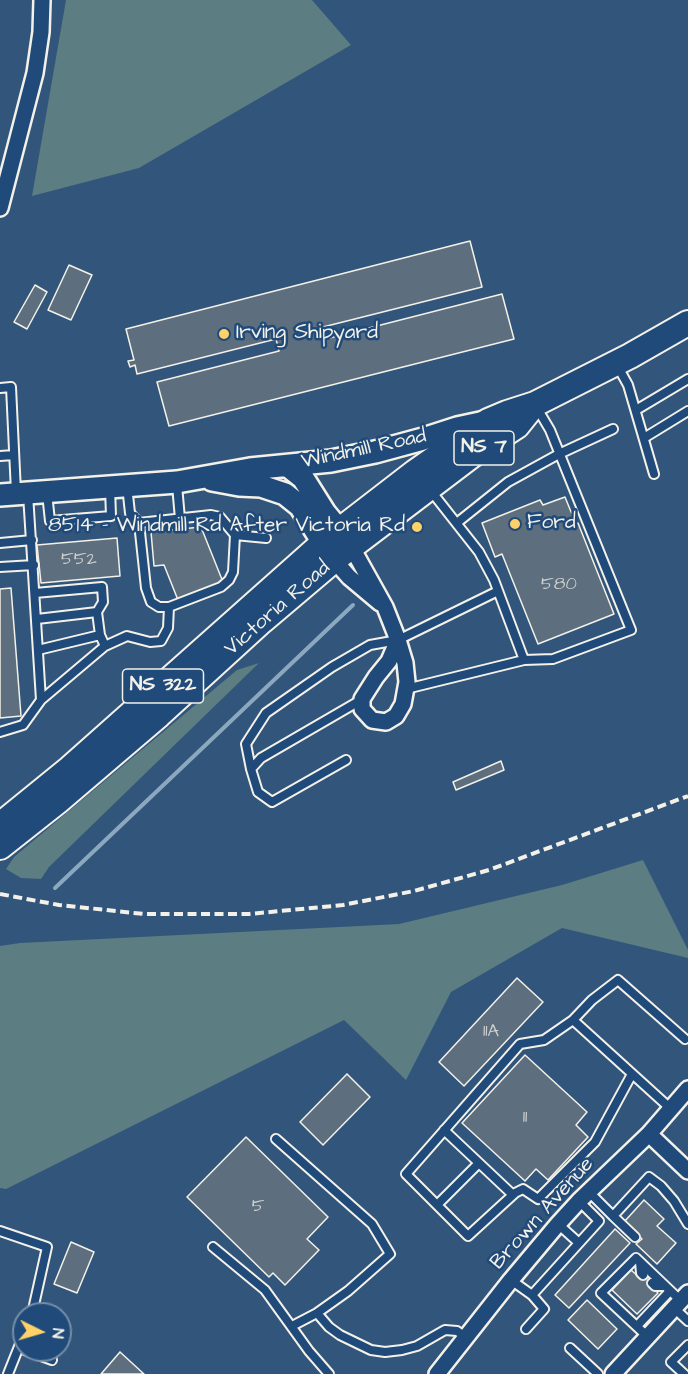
<!DOCTYPE html>
<html>
<head>
<meta charset="utf-8">
<style>
	body { margin:0 }
	#map { position:relative; width:688px; height:1374px; overflow:hidden; background:#32557b; font-family:"Architects Daughter",sans-serif }
	canvas { display:block }
	.north { position:absolute; left:12px; top:1302px; width:60px; height:60px; box-sizing:border-box; background:#1f4a7a; border:2px solid #748da6; border-radius:50%; rotate:95deg; font-size:16px; font-weight:700; line-height:24px; text-align:center; color:#f4f1e8 }
	.north::after { content:''; display:block; margin:auto; width:21px; height:27px; background:#ffd166; clip-path:polygon(50% 0,100% 100%,50% 72%,0 100%) }
</style>
</head>
<body>
<div id="map">
<canvas width="688" height="1374"></canvas>
<div class="north">N</div>
</div>
<script>
const ctx = document.querySelector('canvas').getContext('2d');
ctx.lineJoin = 'round';
function fill(path, color) {
  ctx.fillStyle = color;
  ctx.fill(path, 'evenodd');
}
function toPath(rows) {
  const path = new Path2D();
  for (const r of rows) {
    path.moveTo(r[0], r[1]);
    for (let i = 2; i < r.length; i += 2) path.lineTo(r[i], r[i + 1]);
  }
  return path;
}
function trace(path, color, width, dash) {
  ctx.strokeStyle = color;
  ctx.lineWidth = width;
  ctx.lineCap = dash ? 'butt' : 'round';
  ctx.setLineDash(dash || []);
  ctx.stroke(path);
}
function drawText(font, color, halo, rows, align = 'center') {
  ctx.font = font + ' "Architects Daughter",sans-serif';
  ctx.lineWidth = 5;
  ctx.setLineDash([]);
  ctx.textBaseline = 'middle';
  ctx.strokeStyle = halo;
  ctx.fillStyle = color;
  for (const [text, x, y, turn = 0] of rows) {
    ctx.save();
    ctx.translate(x, y);
    ctx.rotate((+turn || 0) * Math.PI / 180);
    ctx.textAlign = isNaN(turn) ? turn : align;
    if (halo) ctx.strokeText(text, 0, 0);
    ctx.fillText(text, 0, 0);
    ctx.restore();
  }
}
fill(toPath([
	[66,0,312,0,351,45,139,168,32,196],
	[259,663,49,867,41,879,21,878,6,869,14,857,237,670],
	[643,860,688,950,688,958,562,928,451,992,406,1080,344,1020,6,1189,0,1188,0,946,20,943,399,924,562,885]
]), '#5c7d82');
trace(toPath([
	[55,888,353,605]
]), '#8ca8bf', 4);
const building = toPath([
	[470,241,482,287,319,328,322,340,502,294,514,339,169,426,157,382,279,351,276,339,137,374,135,365,130,367,128,361,134,360,126,329,470,241],
	[69,265,92,275,71,320,48,310,69,265],
	[35,285,47,292,27,329,14,322,35,285],
	[565,497,576,524,578,523,614,614,538,644,502,554,495,557,482,523,540,500,543,505,565,497],
	[201,527,223,582,178,600,164,565,154,566,151,532,201,527],
	[117,538,120,576,41,583,37,545,117,538],
	[11,588,21,716,0,718,0,589,11,588],
	[501,761,504,770,456,790,453,782,501,761],
	[517,978,543,1002,464,1086,439,1062,517,978],
	[525,1055,587,1112,576,1125,588,1137,548,1180,536,1169,525,1181,462,1123,525,1055],
	[347,1074,370,1097,323,1145,300,1122,347,1074],
	[246,1137,328,1217,307,1239,319,1250,285,1285,273,1273,269,1277,187,1197,246,1137],
	[644,1200,664,1219,657,1226,676,1243,657,1264,636,1244,642,1239,624,1222,644,1200],
	[615,1229,630,1243,569,1308,555,1295,615,1229],
	[71,1242,94,1252,77,1293,54,1284,71,1242],
	[631,1270,640,1278,647,1271,656,1279,650,1285,658,1293,637,1314,612,1290,631,1270],
	[587,1300,617,1329,598,1349,568,1320,587,1300],
	[120,1352,144,1374,101,1374,120,1352]
]);
fill(building, '#5d6f7e');
trace(building, '#f4f1e8', 1.5);
const service = toPath([
	[618,367,628,385,654,474],
	[0,388,11,387,16,492],
	[636,410,688,379],
	[644,438,688,411],
	[0,456,14,455],
	[177,485,180,519],
	[127,486,130,513,139,523,146,588,151,602,159,607,169,607,221,587,229,580,233,572,235,535,220,517,211,515,139,523],
	[431,491,479,552,494,580,524,660],
	[47,493,50,521,111,516,110,488],
	[458,522,508,482,559,454,613,429],
	[235,535,266,538],
	[0,543,32,540],
	[0,567,34,565],
	[35,593,102,587,103,602,97,612],
	[37,619,97,612,100,635,105,646,41,700],
	[105,646,127,636,150,642,161,641,168,628,169,607],
	[38,650,100,635],
	[406,689,524,660,553,659,631,630,550,430,537,408],
	[0,732,23,725,41,700,28,494],
	[346,760,272,802,258,792,251,769,261,758,361,700],
	[251,769,246,744,266,713,332,667,370,645,398,640,498,591],
	[573,1020,671,1109],
	[632,1074,595,1142,538,1199,523,1189,515,1193,468,1236,406,1174,520,1044,544,1040,573,1020,592,1000,618,980,685,1039],
	[444,1130,513,1195],
	[276,1139,372,1224,390,1254,348,1291,317,1313,292,1326],
	[589,1192,613,1216,649,1177,661,1186,674,1201,688,1224],
	[437,1205,479,1163],
	[613,1216,635,1237],
	[558,1224,579,1243],
	[0,1231,47,1247,32,1314],
	[213,1247,265,1290,309,1351,329,1374],
	[640,1262,641,1273,643,1275],
	[511,1280,532,1295,599,1221,579,1201],
	[652,1283,655,1286,665,1286],
	[674,1308,688,1321],
	[317,1313,329,1327,340,1335,371,1350,385,1352,402,1350,417,1346,445,1330,457,1331,466,1337],
	[60,1325,65,1327],
	[637,1326,670,1291],
	[526,1329,544,1309,532,1295],
	[648,1337,601,1293,636,1258,681,1301],
	[570,1348,598,1374],
	[25,1350,52,1360],
	[8,1374,24,1334],
	[684,1374,671,1362,688,1345]
]);
const minor = toPath([
	[0,208,35,73,41,32,42,0],
	[351,546,385,607,398,640,405,663,407,682,403,704,396,716,386,722,372,720,362,709,362,699,376,677,389,661,398,640],
	[334,560,349,577,380,603],
	[649,1134,688,1171],
	[437,1374,511,1280,558,1224,579,1201,649,1134,688,1089],
	[613,1374,688,1293]
]);
const secondary = toPath([
	[288,466,303,478,325,513,349,542],
	[212,480,239,485,261,486,285,494,300,506,332,557],
	[0,495,177,482,250,469,331,461,375,452,423,439,457,428,485,422]
]);
const primary = toPath([
	[0,825,70,768,323,543,415,472,488,421,507,413,535,404,630,356,688,323],
	[0,847,57,802,159,715,262,621,334,560,471,456,517,426,533,406]
]);
trace(service, '#f4f1e8', 12);
trace(minor, '#f4f1e8', 20);
trace(secondary, '#f4f1e8', 26);
trace(primary, '#f4f1e8', 28);
trace(service, '#1f4a7a', 8);
trace(minor, '#1f4a7a', 15);
trace(secondary, '#1f4a7a', 21);
trace(primary, '#1f4a7a', 24);
trace(toPath([
	[0,894,59,905,144,914,249,914,343,905,414,891,489,870,688,796]
]), '#f4f1e8', 4, [9, 4.5]);
for (const [x, y, r, color] of [
	[224,334,6,"#ffd166"],
	[515,524,6,"#ffd166"],
	[417,527,6,"#ffd166"]
]) {
  const dot = new Path2D();
  dot.arc(x, y, r, 0, 2 * Math.PI);
  ctx.fillStyle = color;
  ctx.fill(dot);
  trace(dot, '#1f4a7a', 2);
}
drawText('18px', '#ced0ce', null, [
	["552",79,560],
	["580",559,585],
	["11A",491,1032],
	["11",525,1118],
	["5",258,1207]
]);
for (const [x, y, w] of [
	[484,448,60],
	[163,686,81]
]) {
  const box = new Path2D();
  box.roundRect(x - w / 2, y - 17, w, 34, 4.5);
  ctx.fillStyle = '#1f4a7a';
  ctx.fill(box);
  trace(box, '#f4f1e8', 1.5);
}
drawText('bold 20px', '#f4f1e8', null, [
	["NS 7",484,448],
	["NS 322",163,686]
]);
drawText('21px', '#f4f1e8', '#1f4a7a', [
	["Irving Shipyard",236,334],
	["Ford",527,524],
	["8514 - Windmill Rd After Victoria Rd",405,527,"right"]
], 'left');
drawText('21px', '#f4f1e8', '#1f4a7a', [
	["Windmill Road",364,450,-12],
	["Victoria Road",278,609,-41],
	["Brown Avenue",543,1214,-48]
]);
</script>
</body>
</html>
